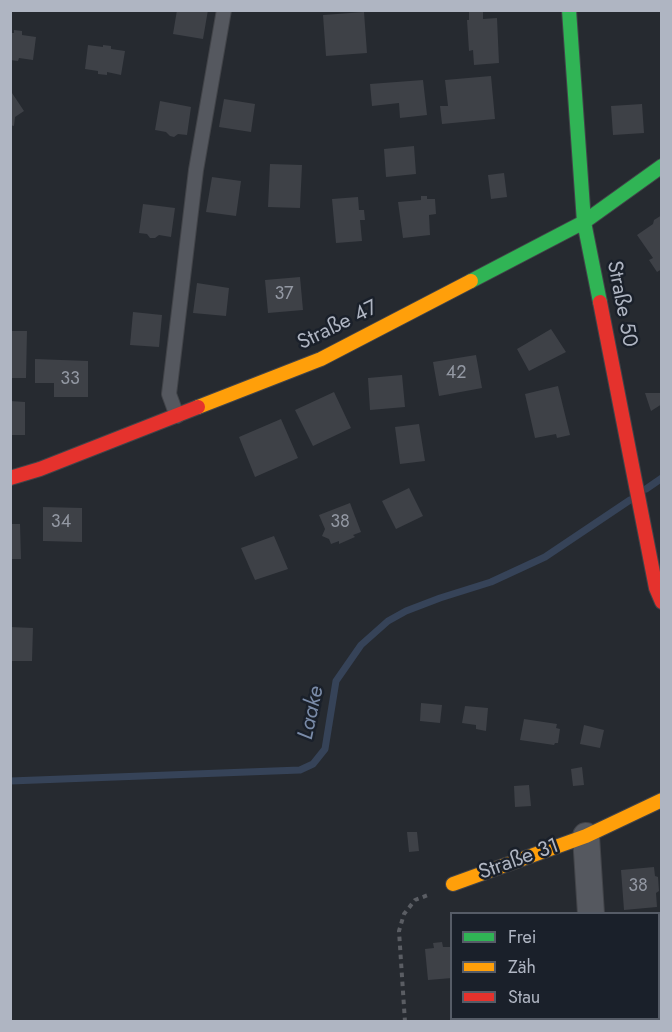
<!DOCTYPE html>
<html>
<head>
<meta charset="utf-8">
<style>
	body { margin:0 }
	#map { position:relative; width:672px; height:1032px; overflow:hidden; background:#262a30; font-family:Jost,sans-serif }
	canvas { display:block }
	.frame { position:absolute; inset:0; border:12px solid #afb5c2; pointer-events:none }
	.legend { position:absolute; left:450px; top:912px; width:210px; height:108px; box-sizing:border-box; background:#1a202a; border:2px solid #565c67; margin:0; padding:8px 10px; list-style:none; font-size:18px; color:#afb5c2 }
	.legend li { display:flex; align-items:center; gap:12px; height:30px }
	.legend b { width:30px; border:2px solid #565c67 }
</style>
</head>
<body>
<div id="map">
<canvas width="672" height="1032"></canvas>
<div class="frame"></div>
<ul class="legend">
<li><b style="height:8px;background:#30b455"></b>Frei</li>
<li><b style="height:8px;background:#ff9f0a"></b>Zäh</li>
<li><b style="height:8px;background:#e5322d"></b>Stau</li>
</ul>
</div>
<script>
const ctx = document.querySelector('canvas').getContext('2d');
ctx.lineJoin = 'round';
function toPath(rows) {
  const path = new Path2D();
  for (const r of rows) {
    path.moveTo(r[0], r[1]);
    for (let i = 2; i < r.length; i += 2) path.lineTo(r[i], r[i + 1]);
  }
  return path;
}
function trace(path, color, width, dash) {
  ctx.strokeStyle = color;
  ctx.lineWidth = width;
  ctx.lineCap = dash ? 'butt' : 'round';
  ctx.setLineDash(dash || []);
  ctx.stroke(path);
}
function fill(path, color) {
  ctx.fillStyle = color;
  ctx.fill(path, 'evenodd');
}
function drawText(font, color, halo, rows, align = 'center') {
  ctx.font = font + ' Jost,sans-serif';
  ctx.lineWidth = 5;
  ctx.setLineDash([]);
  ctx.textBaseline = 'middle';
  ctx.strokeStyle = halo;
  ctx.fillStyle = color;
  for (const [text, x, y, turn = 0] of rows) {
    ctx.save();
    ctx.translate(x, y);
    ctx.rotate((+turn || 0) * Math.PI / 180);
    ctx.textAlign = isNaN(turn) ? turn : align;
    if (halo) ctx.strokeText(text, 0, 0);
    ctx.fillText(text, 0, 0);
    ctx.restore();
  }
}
trace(toPath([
	[646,489,662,478],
	[10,781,300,770,313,764,325,749,336,681,361,645,388,621,406,611,440,598,491,582,545,557,630,500]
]), '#364358', 7);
fill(toPath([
	[177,10,208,10,203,39,173,34],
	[474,10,483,10,483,19,497,18,499,63,474,65,473,50,469,51,467,20,469,20,469,11],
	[364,12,367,53,326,56,323,15],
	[14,30,22,31,22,35,36,37,33,60,19,58,18,61,10,60,10,33,14,33],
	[88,45,103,47,103,45,111,46,111,49,125,51,121,75,107,72,107,75,98,74,98,71,85,69],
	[491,76,495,119,442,124,440,106,448,106,445,80],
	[423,80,427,115,400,118,399,103,372,106,370,84],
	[12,93,24,111,15,117,14,126,10,125],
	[224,99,255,104,251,132,219,127],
	[160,101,191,107,187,135,178,134,174,137,170,136,166,132,155,130],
	[642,104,644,133,613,135,611,106],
	[414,146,416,174,386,177,384,149],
	[270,164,302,165,300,208,268,207],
	[504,173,507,197,491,199,488,175],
	[212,177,241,181,236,216,206,212],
	[421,196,427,196,427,199,435,199,436,214,429,215,430,235,403,238,398,202,421,200],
	[358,197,359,210,364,210,365,220,360,220,362,241,336,243,332,199],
	[143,204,175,208,171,237,159,235,155,238,150,238,147,234,139,233],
	[662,215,662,269,657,272,649,260,653,258,637,235,653,224,654,220],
	[300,277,303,310,268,313,265,280],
	[197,283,229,288,226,316,193,313],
	[133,312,162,315,159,347,130,345],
	[551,329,566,352,529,371,517,349],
	[10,331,27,331,26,378,10,378],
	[476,355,482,388,439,396,433,362],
	[35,359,88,361,88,397,54,397,54,383,35,383],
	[402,375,405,407,370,410,368,378],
	[558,386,570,435,557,438,556,434,535,438,525,394],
	[334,392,351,428,313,446,295,410],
	[645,393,662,393,662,404,651,411],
	[10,401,25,402,25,435,10,435],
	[281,419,298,458,255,477,239,437],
	[419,424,425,461,400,464,395,427],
	[409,488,423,516,396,529,382,501],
	[350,503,361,532,353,535,355,537,339,544,339,541,331,544,329,539,322,536,325,529,319,515],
	[43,507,82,508,82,542,43,541],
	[10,524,20,524,21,559,10,559],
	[274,536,288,569,255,580,241,548],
	[10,627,33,628,32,661,10,661],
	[421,703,442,705,440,723,420,721],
	[465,706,488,708,486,731,476,729,476,725,462,723],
	[524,719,557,724,556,728,560,729,558,743,555,743,554,745,520,740],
	[584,725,604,730,600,748,580,744],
	[582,767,584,785,573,786,571,769],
	[529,785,531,806,515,807,514,786],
	[407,832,417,832,419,851,409,852],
	[654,867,655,876,658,877,659,891,656,893,657,907,624,910,621,870],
	[442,942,443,947,452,947,452,978,428,980,425,949,434,948,433,943],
	[658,956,662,956,662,986,658,986],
	[632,1018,660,1018,660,1022,633,1022]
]), '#3e4147');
const lane = toPath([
	[177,416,169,394,196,170,224,10]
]);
const street = toPath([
	[586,836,591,914],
	[598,1018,598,1022]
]);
const fast = toPath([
	[569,10,584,222,600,302],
	[471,281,584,222,662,166]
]);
const slow = toPath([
	[198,407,321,359,471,281],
	[453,884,586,836,662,800]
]);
const jam = toPath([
	[600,302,656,588,662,602],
	[10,478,40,469,198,407]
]);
trace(lane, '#424449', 16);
trace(street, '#424449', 28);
trace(fast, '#424449', 16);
trace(slow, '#424449', 16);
trace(jam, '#424449', 16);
trace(toPath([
	[405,1022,399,931,404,914,415,900,428,895]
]), '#5a5d63', 4, [4.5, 4.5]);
trace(lane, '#55585f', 14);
trace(street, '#55585f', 26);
trace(fast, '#30b455', 14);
trace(slow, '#ff9f0a', 14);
trace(jam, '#e5322d', 14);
drawText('18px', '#9398a3', null, [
	["37",284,295],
	["42",456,374],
	["33",70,380],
	["34",61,523],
	["38",340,523],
	["38",638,887]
]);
drawText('21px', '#afb5c2', '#1a202a', [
	["Straße 50",621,304,79],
	["Straße 47",338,326,-26],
	["Straße 31",519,860,-20]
]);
drawText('italic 22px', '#7a8ba8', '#1a202a', [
	["Laake",312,713,-78]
]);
</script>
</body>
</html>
